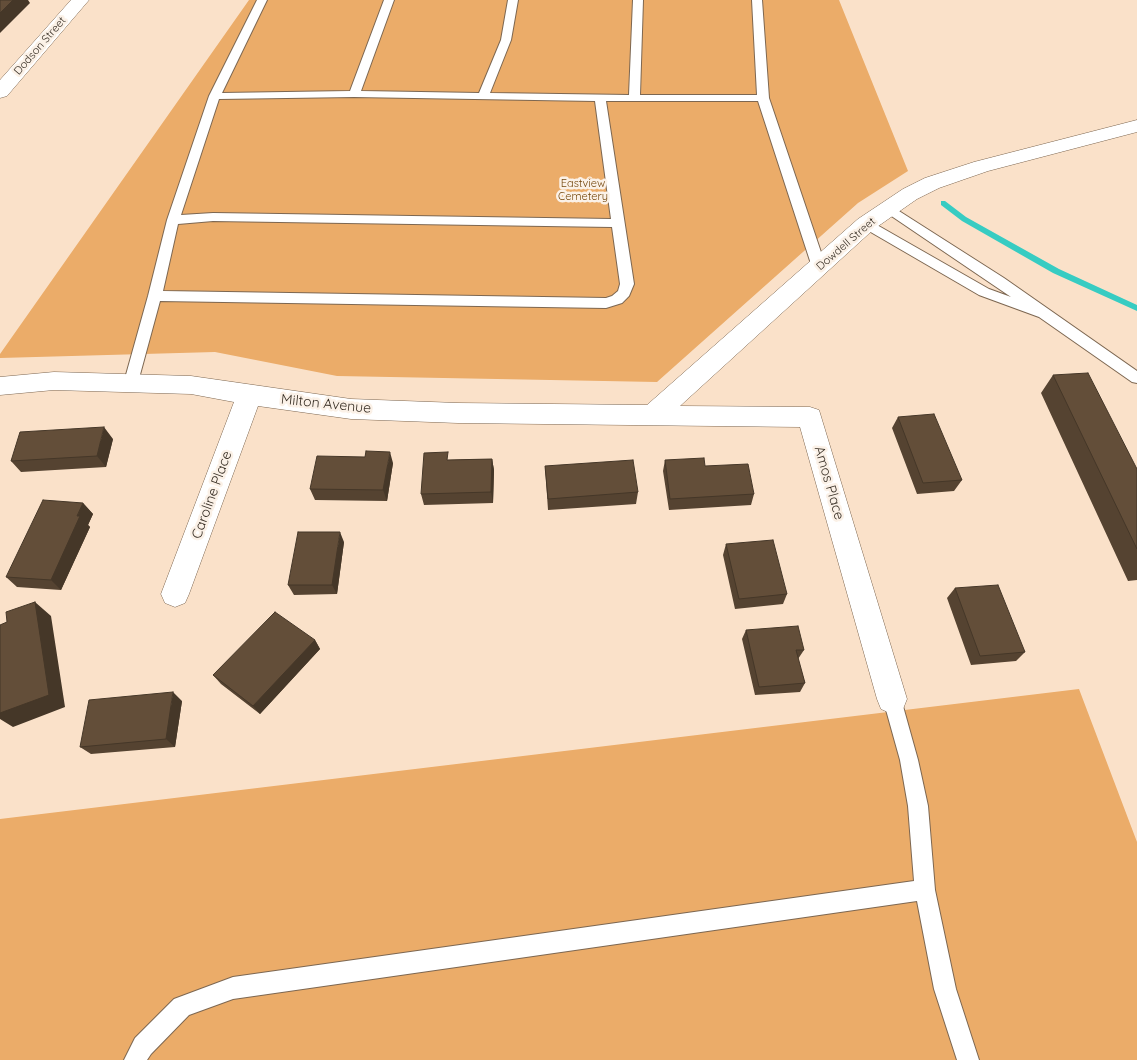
<!DOCTYPE html>
<html>
<head>
<meta charset="utf-8">
<style>
	body { margin:0 }
	canvas { display:block; background:#fae1c9 }
</style>
</head>
<body>
<canvas width="1137" height="1060"></canvas>
<script>
const ctx = document.querySelector('canvas').getContext('2d');
ctx.lineJoin = 'round';
function fill(path, color) {
  ctx.fillStyle = color;
  ctx.fill(path, 'evenodd');
}
function toPath(rows) {
  const path = new Path2D();
  for (const r of rows) {
    path.moveTo(r[0], r[1]);
    for (let i = 2; i < r.length; i += 2) path.lineTo(r[i], r[i + 1]);
  }
  return path;
}
function trace(path, color, width, dash) {
  ctx.strokeStyle = color;
  ctx.lineWidth = width;
  ctx.lineCap = dash ? 'butt' : 'round';
  ctx.setLineDash(dash || []);
  ctx.stroke(path);
}
function drawText(font, color, halo, rows, align = 'center') {
  ctx.font = font + ' Quicksand,sans-serif';
  ctx.lineWidth = 5;
  ctx.setLineDash([]);
  ctx.textBaseline = 'middle';
  ctx.strokeStyle = halo;
  ctx.fillStyle = color;
  for (const [text, x, y, turn = 0] of rows) {
    ctx.save();
    ctx.translate(x, y);
    ctx.rotate((+turn || 0) * Math.PI / 180);
    ctx.textAlign = isNaN(turn) ? turn : align;
    if (halo) ctx.strokeText(text, 0, 0);
    ctx.fillText(text, 0, 0);
    ctx.restore();
  }
}
fill(toPath([
	[249,0,839,0,908,171,858,203,657,382,337,376,215,352,0,358,0,354],
	[1079,689,1137,842,1137,1060,0,1060,0,819]
]), '#ebac69');
fill(toPath([
	[941,201,945,201,966,217,1059,269,1137,305,1137,311,1053,273,962,221,941,205,941,201]
]), '#37ccc2');
const service = toPath([
	[257,0,267,0,222,93,350,91,384,0,394,0,361,91,479,93,501,40,508,0,518,0,511,40,490,93,629,95,633,0,643,0,640,95,757,95,752,0,762,0,769,98,826,267,824,270,819,272,814,270,812,267,758,101,606,101,634,284,629,296,622,303,606,308,160,301,138,382,136,386,131,388,126,386,124,382,148,296,167,220,209,96,257,0],
	[354,97,595,101,611,219,213,213,181,215,219,99,354,97],
	[213,221,612,227,620,284,618,291,612,296,606,298,163,291,178,224,213,221],
	[888,204,1004,278,1137,371,1137,383,1132,382,1039,317,979,295,862,227,860,224,862,221,870,221,989,289,1011,297,884,211,882,208,884,205,888,204],
	[892,690,898,693,901,699,918,760,928,806,935,890,956,989,979,1060,957,1060,934,989,917,901,233,999,189,1015,151,1054,147,1060,124,1060,135,1038,174,999,233,977,914,881,908,806,900,760,883,699,886,693,892,690]
]);
const minor = toPath([
	[71,0,89,0,7,96,0,98,0,80,71,0],
	[1137,120,1137,132,988,171,939,188,917,199,874,229,680,406,810,407,819,410,907,699,903,709,892,714,881,709,877,699,800,427,458,423,351,419,258,406,189,594,185,603,175,607,165,603,161,594,234,402,191,394,54,390,0,395,0,377,54,372,191,376,351,399,458,403,647,405,858,219,903,189,925,178,974,162,1137,120]
]);
trace(service, '#7d6751', 2);
trace(minor, '#7d6751', 1);
fill(service, '#fff');
fill(minor, '#fff');
fill(toPath([
	[1053,375,1137,469,1137,580,1128,581,1041,393],
	[898,417,962,480,954,491,917,494,892,428],
	[113,439,106,467,21,472,11,461],
	[492,459,494,470,493,503,424,505,421,494,449,460],
	[665,460,705,466,754,494,751,505,669,510,663,471],
	[393,463,387,501,315,500,310,489],
	[545,466,638,492,636,504,548,510],
	[83,503,93,514,88,525,90,527,61,590,17,587,6,577],
	[344,542,337,594,294,595,288,585],
	[726,544,787,594,783,604,735,609,723,555],
	[955,588,1025,652,1016,661,971,665,947,598],
	[746,630,804,650,798,659,805,683,800,692,755,695,742,639],
	[315,640,320,649,260,714,221,684,213,675],
	[182,701,175,747,91,754,80,747]
]), '#554331');
fill(toPath([
	[13,0,28,0,30,3,0,33,0,13],
	[104,427,113,439,106,467,97,456],
	[390,452,393,463,387,501,383,490],
	[492,459,494,470,493,503,491,492],
	[83,503,93,514,88,525,90,527,61,590,51,580],
	[340,532,344,542,337,594,332,585],
	[35,602,51,616,65,707,13,727,0,719,0,713],
	[315,640,320,649,260,714,253,706],
	[173,692,182,701,175,747,166,739]
]), '#453728');
const building = toPath([
	[0,0,13,0,0,13,0,0],
	[1088,373,1137,469,1137,549,1053,375,1088,373],
	[934,414,962,480,923,483,898,417,934,414],
	[104,427,97,456,11,461,20,432,104,427],
	[366,451,390,452,383,490,310,489,317,456,365,457,366,451],
	[448,452,447,460,492,459,491,492,421,494,424,453,448,452],
	[704,458,705,466,748,464,754,494,670,499,665,460,704,458],
	[633,460,638,492,548,499,545,466,633,460],
	[43,500,83,503,77,516,80,516,51,580,6,577,43,500],
	[298,532,340,532,332,585,288,585,298,532],
	[773,540,787,594,739,599,726,544,773,540],
	[998,585,1025,652,980,656,955,588,998,585],
	[35,602,49,695,0,713,0,625,7,622,6,612,35,602],
	[275,612,315,640,253,706,213,675,275,612],
	[798,626,804,650,796,650,805,683,759,687,746,630,798,626],
	[173,692,166,739,80,747,89,700,173,692]
]);
fill(building, '#634e39');
trace(building, '#453728', 1);
drawText('11px', '#372e24', '#fbf1e7', [
	["Dodson Street",40,46,-49],
	["Dowdell Street",846,244,-41]
]);
drawText('11px', '#74470d', '#fbf1e7', [
	["Eastview",583,184],
	["Cemetery",583,197]
]);
drawText('14px', '#372e24', '#fbf1e7', [
	["Milton Avenue",326,404,6],
	["Amos Place",829,483,74],
	["Caroline Place",212,495,-70]
]);
</script>
</body>
</html>
